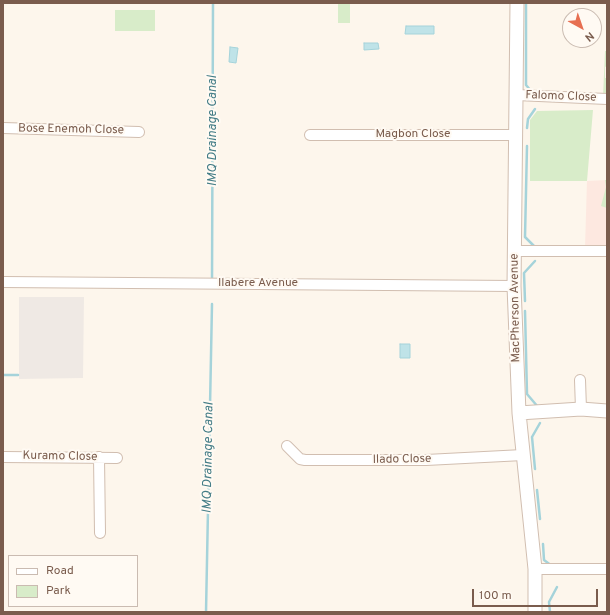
<!DOCTYPE html>
<html>
<head>
<meta charset="utf-8">
<style>
	body { margin:0 }
	#map { position:relative; width:610px; height:615px; overflow:hidden; background:#fdf6ec; font-family:Overpass,sans-serif }
	canvas { display:block }
	.frame { position:absolute; inset:0; border:4px solid #7a5c4d; pointer-events:none }
	.legend { position:absolute; left:8px; top:555px; width:130px; height:52px; box-sizing:border-box; background:#fffaf3; border:1px solid #cabbb1; margin:0; padding:5px 7px; list-style:none; font-size:12px; color:#7a5c4d }
	.legend li { display:flex; align-items:center; gap:8px; height:20px }
	.legend b { width:20px; border:1px solid #cabbb1 }
	.north { position:absolute; left:562px; top:8px; width:40px; height:40px; box-sizing:border-box; background:#fffaf3; border:1px solid #cabbb1; border-radius:50%; rotate:140deg; font-size:11px; font-weight:700; line-height:16px; text-align:center; color:#7a5c4d }
	.north::after { content:''; display:block; margin:auto; width:14px; height:18px; background:#e76f51; clip-path:polygon(50% 0,100% 100%,50% 72%,0 100%) }
	.scale { position:absolute; left:472px; top:589px; width:126px; height:18px; box-sizing:border-box; border:2px solid #7a5c4d; border-top:0; padding-left:5px; font-size:12px; line-height:14px; white-space:nowrap; color:#7a5c4d; -webkit-text-stroke:3px #fffaf3; paint-order:stroke }
</style>
</head>
<body>
<div id="map">
<canvas width="610" height="615"></canvas>
<div class="frame"></div>
<ul class="legend">
<li><b style="height:5px;background:#fff"></b>Road</li>
<li><b style="height:11px;background:#d8ecc9"></b>Park</li>
</ul>
<div class="north">N</div>
<div class="scale">100 m</div>
</div>
<script>
const ctx = document.querySelector('canvas').getContext('2d');
ctx.lineJoin = 'round';
function fill(path, color) {
  ctx.fillStyle = color;
  ctx.fill(path, 'evenodd');
}
function toPath(rows) {
  const path = new Path2D();
  for (const r of rows) {
    path.moveTo(r[0], r[1]);
    for (let i = 2; i < r.length; i += 2) path.lineTo(r[i], r[i + 1]);
  }
  return path;
}
function trace(path, color, width, dash) {
  ctx.strokeStyle = color;
  ctx.lineWidth = width;
  ctx.lineCap = dash ? 'butt' : 'round';
  ctx.setLineDash(dash || []);
  ctx.stroke(path);
}
function drawText(font, color, halo, rows, align = 'center') {
  ctx.font = font + ' Overpass,sans-serif';
  ctx.lineWidth = 4;
  ctx.setLineDash([]);
  ctx.textBaseline = 'middle';
  ctx.strokeStyle = halo;
  ctx.fillStyle = color;
  for (const [text, x, y, turn = 0] of rows) {
    ctx.save();
    ctx.translate(x, y);
    ctx.rotate((+turn || 0) * Math.PI / 180);
    ctx.textAlign = isNaN(turn) ? turn : align;
    if (halo) ctx.strokeText(text, 0, 0);
    ctx.fillText(text, 0, 0);
    ctx.restore();
  }
}
fill(toPath([
	[607,180,607,248,585,248,587,181]
]), '#fde8e0');
fill(toPath([
	[19,297,84,297,83,378,19,379]
]), '#efe9e4');
fill(toPath([
	[338,3,350,3,350,23,338,23],
	[115,10,155,10,155,31,115,31],
	[605,51,607,51,607,66,605,67,605,78,607,78,607,97,603,97],
	[593,110,587,181,530,181,530,120,537,111],
	[605,180,607,180,607,208,601,206,606,187]
]), '#d8ecc9');
const water = toPath([
	[406,26,434,26,434,34,405,34,406,26],
	[364,43,378,43,379,49,364,50,364,43],
	[230,47,238,48,236,63,229,62,230,47],
	[400,344,410,344,410,358,400,358,400,344]
]);
fill(water, '#bfe3e8');
trace(water, '#a5d3da', 1);
trace(toPath([
	[526,3,526,85,532,92],
	[527,128,528,119,535,109],
	[527,146,525,237,535,247],
	[212,282,213,3],
	[525,301,524,273,535,261],
	[525,311,527,394,538,407],
	[3,375,18,375],
	[535,469,532,437,540,423],
	[537,490,540,519],
	[543,544,544,560,552,566],
	[206,612,212,304],
	[550,612,549,602,557,587]
]), '#a5d3da', 2.5);
const minor = toPath([
	[516,95,607,99],
	[3,128,139,132],
	[310,135,516,135],
	[515,251,607,251],
	[3,282,514,286],
	[580,380,581,409],
	[287,446,300,459,305,460,426,460,523,455],
	[3,457,117,458],
	[99,457,100,533],
	[535,569,607,569]
]);
const tertiary = toPath([
	[517,3,514,286,519,413,535,569,535,612],
	[519,413,581,409,607,411]
]);
trace(minor, '#d1beb0', 12);
trace(tertiary, '#d1beb0', 15);
trace(minor, '#fff', 10);
trace(tertiary, '#fff', 13);
drawText('12px', '#7a5c4d', '#fffaf3', [
	["Falomo Close",561,97,2],
	["Bose Enemoh Close",71,130,1],
	["Magbon Close",413,135],
	["Ilabere Avenue",258,284],
	["MacPherson Avenue",516,308,-91],
	["Kuramo Close",60,457,1],
	["Ilado Close",402,460,-1]
]);
drawText('italic 13px', '#437c86', '#fffaf3', [
	["IMQ Drainage Canal",213,131,-90],
	["IMQ Drainage Canal",209,458,-89]
]);
</script>
</body>
</html>
